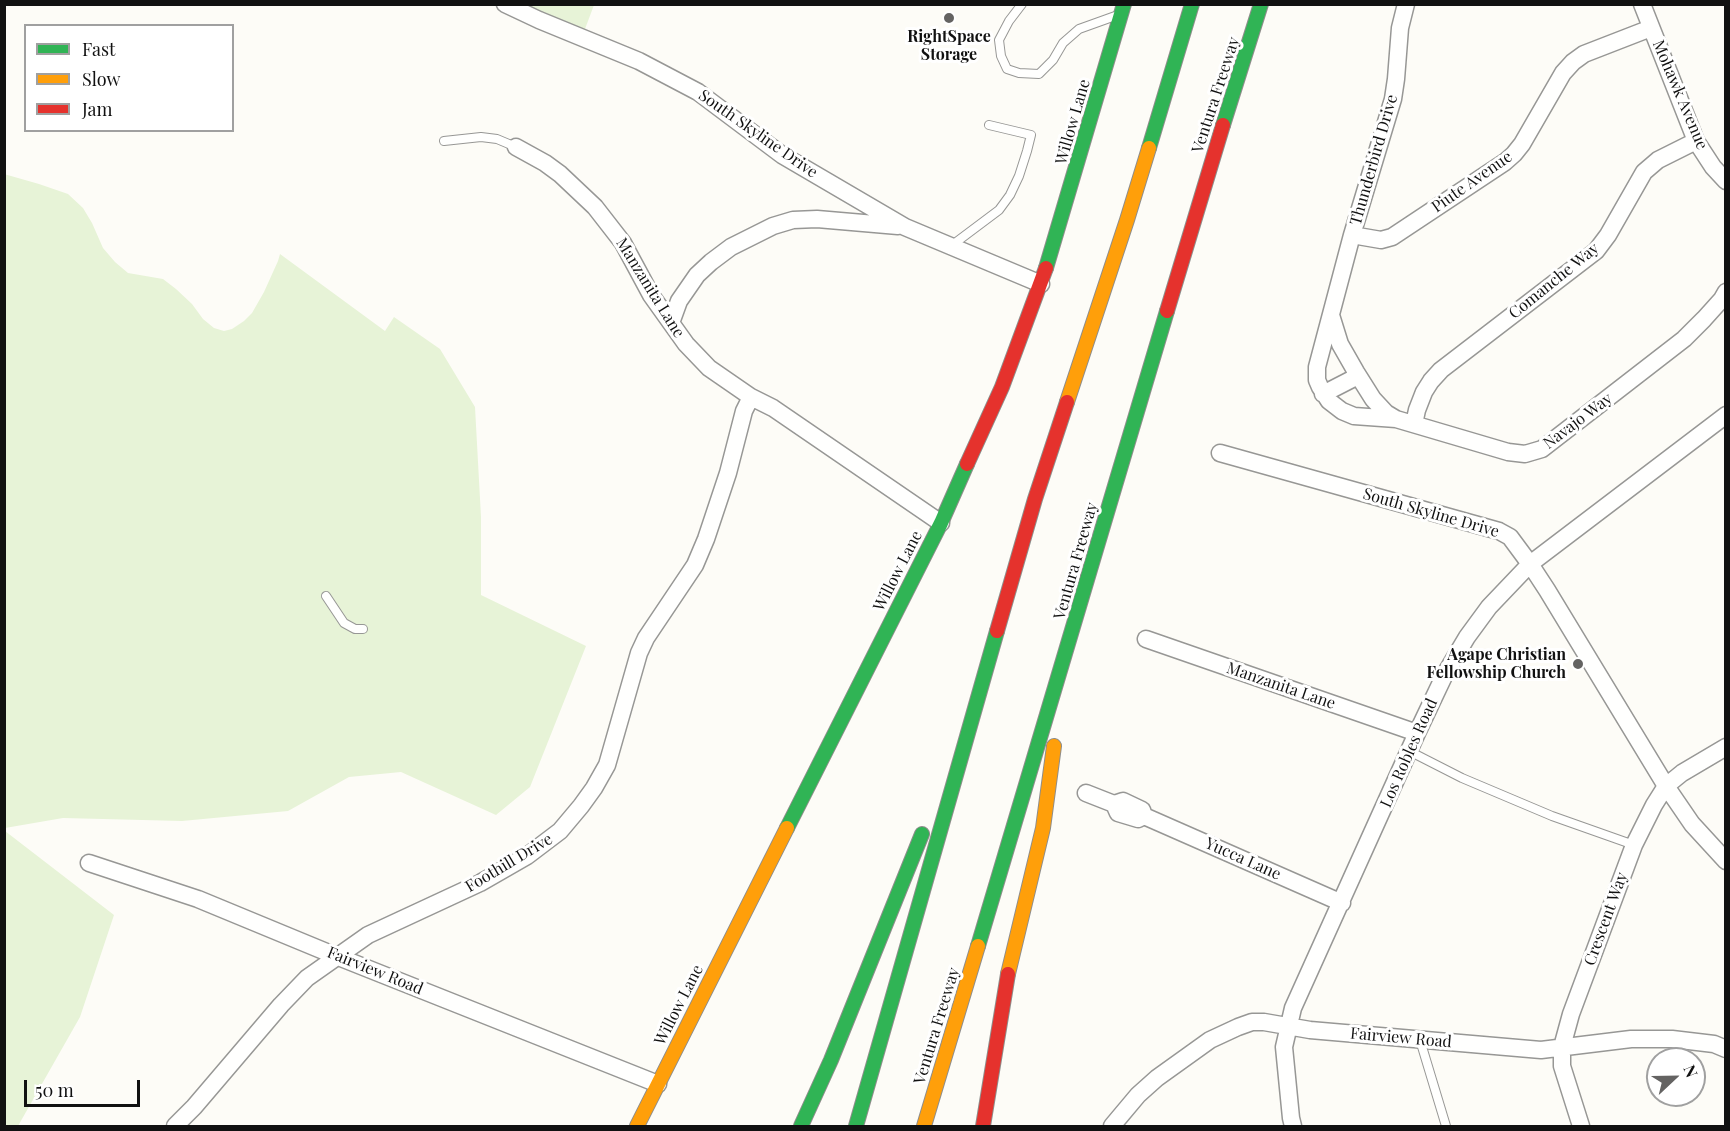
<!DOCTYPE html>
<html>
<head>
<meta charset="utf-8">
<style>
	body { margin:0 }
	#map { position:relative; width:1730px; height:1131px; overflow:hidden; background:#fdfcf7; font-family:"Playfair Display",serif }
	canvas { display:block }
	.frame { position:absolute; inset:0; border:6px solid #111; pointer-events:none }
	.legend { position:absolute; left:24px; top:24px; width:210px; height:108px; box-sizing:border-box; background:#fff; border:2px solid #a0a0a0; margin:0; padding:8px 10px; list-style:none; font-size:18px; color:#111 }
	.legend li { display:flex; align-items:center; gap:12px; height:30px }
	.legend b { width:30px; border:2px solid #a0a0a0 }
	.north { position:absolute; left:1646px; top:1047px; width:60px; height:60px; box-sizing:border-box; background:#fff; border:2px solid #a0a0a0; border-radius:50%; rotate:68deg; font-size:16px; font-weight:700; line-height:24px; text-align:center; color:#111 }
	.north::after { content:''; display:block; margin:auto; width:21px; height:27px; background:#646362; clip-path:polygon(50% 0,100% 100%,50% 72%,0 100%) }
	.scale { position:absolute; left:24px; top:1080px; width:116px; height:27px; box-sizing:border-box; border:3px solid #111; border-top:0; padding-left:8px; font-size:18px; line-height:21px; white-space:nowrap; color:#111; -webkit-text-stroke:4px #fff; paint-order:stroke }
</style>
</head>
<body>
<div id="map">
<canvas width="1730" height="1131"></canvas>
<div class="frame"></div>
<ul class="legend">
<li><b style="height:8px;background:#30b455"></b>Fast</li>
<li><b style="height:8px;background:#ff9f0a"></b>Slow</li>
<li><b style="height:8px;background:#e5322d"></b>Jam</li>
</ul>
<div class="north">N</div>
<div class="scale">50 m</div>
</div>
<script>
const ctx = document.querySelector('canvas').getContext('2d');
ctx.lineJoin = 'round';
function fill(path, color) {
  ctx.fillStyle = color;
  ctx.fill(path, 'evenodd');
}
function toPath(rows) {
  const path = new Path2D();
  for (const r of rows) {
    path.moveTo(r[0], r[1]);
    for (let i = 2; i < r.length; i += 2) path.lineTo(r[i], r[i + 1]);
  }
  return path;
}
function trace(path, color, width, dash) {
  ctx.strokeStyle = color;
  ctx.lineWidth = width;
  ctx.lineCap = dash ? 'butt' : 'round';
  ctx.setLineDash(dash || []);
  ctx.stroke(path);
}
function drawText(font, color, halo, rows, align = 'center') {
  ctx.font = font + ' "Playfair Display",serif';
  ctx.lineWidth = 6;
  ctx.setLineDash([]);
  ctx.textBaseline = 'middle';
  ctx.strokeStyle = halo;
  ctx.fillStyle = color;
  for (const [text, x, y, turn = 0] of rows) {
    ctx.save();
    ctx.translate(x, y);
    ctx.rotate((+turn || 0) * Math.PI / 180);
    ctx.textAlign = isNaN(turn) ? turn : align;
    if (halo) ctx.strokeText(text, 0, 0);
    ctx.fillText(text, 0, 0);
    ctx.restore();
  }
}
fill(toPath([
	[505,5,594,5,582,37],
	[4,174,39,184,68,194,83,208,92,223,103,248,115,262,128,273,163,279,176,289,192,304,203,319,214,328,224,331,232,329,244,321,252,313,264,292,278,261,280,254,385,331,394,317,440,349,475,407,481,517,481,595,586,646,530,787,496,815,401,772,349,777,288,811,182,821,63,818,5,828],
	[5,831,114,915,80,1017,18,1126,4,1126]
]), '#e7f3d7');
const lane = toPath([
	[1022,4,1009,21,999,40,1001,56,1007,69,1019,73,1039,74,1053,60,1063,43,1079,29,1118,15],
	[444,141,481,137,497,139,516,147],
	[951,246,999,210,1010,195,1019,176,1027,151,1031,135,989,125],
	[326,596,344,623,355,629,363,629],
	[1409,751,1462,778,1552,816,1634,845],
	[1420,1040,1446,1126]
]);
const street = toPath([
	[505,4,539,20,639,61,698,92,782,155,905,227,1041,284],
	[1406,4,1400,28,1396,79,1393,99,1352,235,1317,367,1317,380,1320,387,1329,401,1342,411,1354,416,1396,419,1508,452,1525,454,1542,449,1684,339,1704,319,1722,299,1726,292],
	[1642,4,1696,141,1713,167,1726,181],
	[516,147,545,163,560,174,595,207,623,243,651,295,686,344,709,368,751,397,773,408,941,523],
	[1352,235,1381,240,1392,237,1505,162,1514,154,1522,144,1563,73,1573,62,1584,54,1651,28],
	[1331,315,1340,344,1356,372,1373,399,1386,413,1396,419],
	[671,323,679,301,697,275,711,262,731,247,773,226,793,220,817,219,898,226],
	[1323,394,1358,376],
	[1414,424,1417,410,1424,392,1431,381,1441,370,1596,251,1608,235,1644,172,1658,160,1696,141],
	[1220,453,1499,531,1510,537,1530,564,1547,590,1666,786,1692,824,1726,861],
	[1146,639,1417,733],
	[1086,793,1114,804,1123,801,1142,810,1144,816,1342,903],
	[1114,804,1118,813,1138,819,1144,816],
	[89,863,198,899,336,956,658,1084],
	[175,1126,194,1107,281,1005,307,978,368,935,480,883,527,856,560,831,581,806,594,788,607,765,639,653,646,638,695,565,706,539,728,473,744,411,751,397],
	[1112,1126,1138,1095,1157,1078,1210,1040,1238,1027,1252,1022,1264,1022,1310,1030,1541,1050,1631,1039,1672,1039,1714,1044,1726,1049],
	[1293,1126,1291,1118,1284,1047,1293,1008,1417,733,1445,674,1467,637,1489,607,1530,564,1726,415],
	[1581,1126,1562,1066,1562,1047,1571,1014,1634,845,1654,805,1666,786,1682,773,1726,747]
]);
const fast = toPath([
	[1223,125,1261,4],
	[1149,148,1192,4],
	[1046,268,1124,4],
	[787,828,941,523,967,464],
	[978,946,1167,311],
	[801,1126,831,1060,922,834],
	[856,1126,997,631]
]);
const slow = toPath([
	[1067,402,1127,220,1149,148],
	[1008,974,1043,828,1054,746],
	[637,1126,787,828],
	[924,1126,978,946]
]);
const jam = toPath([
	[1167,311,1223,125],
	[967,464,1002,387,1046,268],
	[997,631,1035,499,1067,402],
	[983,1126,1008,974]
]);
trace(lane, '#979795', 10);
trace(street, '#979795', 19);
trace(fast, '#8e8d8b', 16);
trace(slow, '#8e8d8b', 16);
trace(jam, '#8e8d8b', 16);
trace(lane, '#fffffe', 8);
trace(street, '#fffffe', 16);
trace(fast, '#30b455', 14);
trace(slow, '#ff9f0a', 14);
trace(jam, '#e5322d', 14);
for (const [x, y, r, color] of [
	[949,18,6,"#646362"],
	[1578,664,6,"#646362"]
]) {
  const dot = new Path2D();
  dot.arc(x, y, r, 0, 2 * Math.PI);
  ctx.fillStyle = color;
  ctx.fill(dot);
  trace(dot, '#fff', 2);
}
drawText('bold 16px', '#111', '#fff', [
	["RightSpace",949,37],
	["Storage",949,55],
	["Agape Christian",1566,655,"right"],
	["Fellowship Church",1566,673,"right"]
]);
drawText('16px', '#111', '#fff', [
	["Ventura Freeway",1216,95,-72],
	["Mohawk Avenue",1680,95,67],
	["Willow Lane",1073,122,-74],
	["South Skyline Drive",758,134,35],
	["Thunderbird Drive",1374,160,-74],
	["Piute Avenue",1472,182,-35],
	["Comanche Way",1554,281,-39],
	["Manzanita Lane",650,288,58],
	["Navajo Way",1578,421,-37],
	["South Skyline Drive",1431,513,16],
	["Ventura Freeway",1076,561,-74],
	["Willow Lane",898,571,-63],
	["Manzanita Lane",1281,686,19],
	["Los Robles Road",1409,753,-66],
	["Yucca Lane",1243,859,24],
	["Foothill Drive",509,863,-31],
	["Crescent Way",1606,919,-70],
	["Fairview Road",375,971,22],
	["Willow Lane",679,1005,-63],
	["Ventura Freeway",937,1026,-73],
	["Fairview Road",1401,1038,5]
]);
</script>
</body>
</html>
